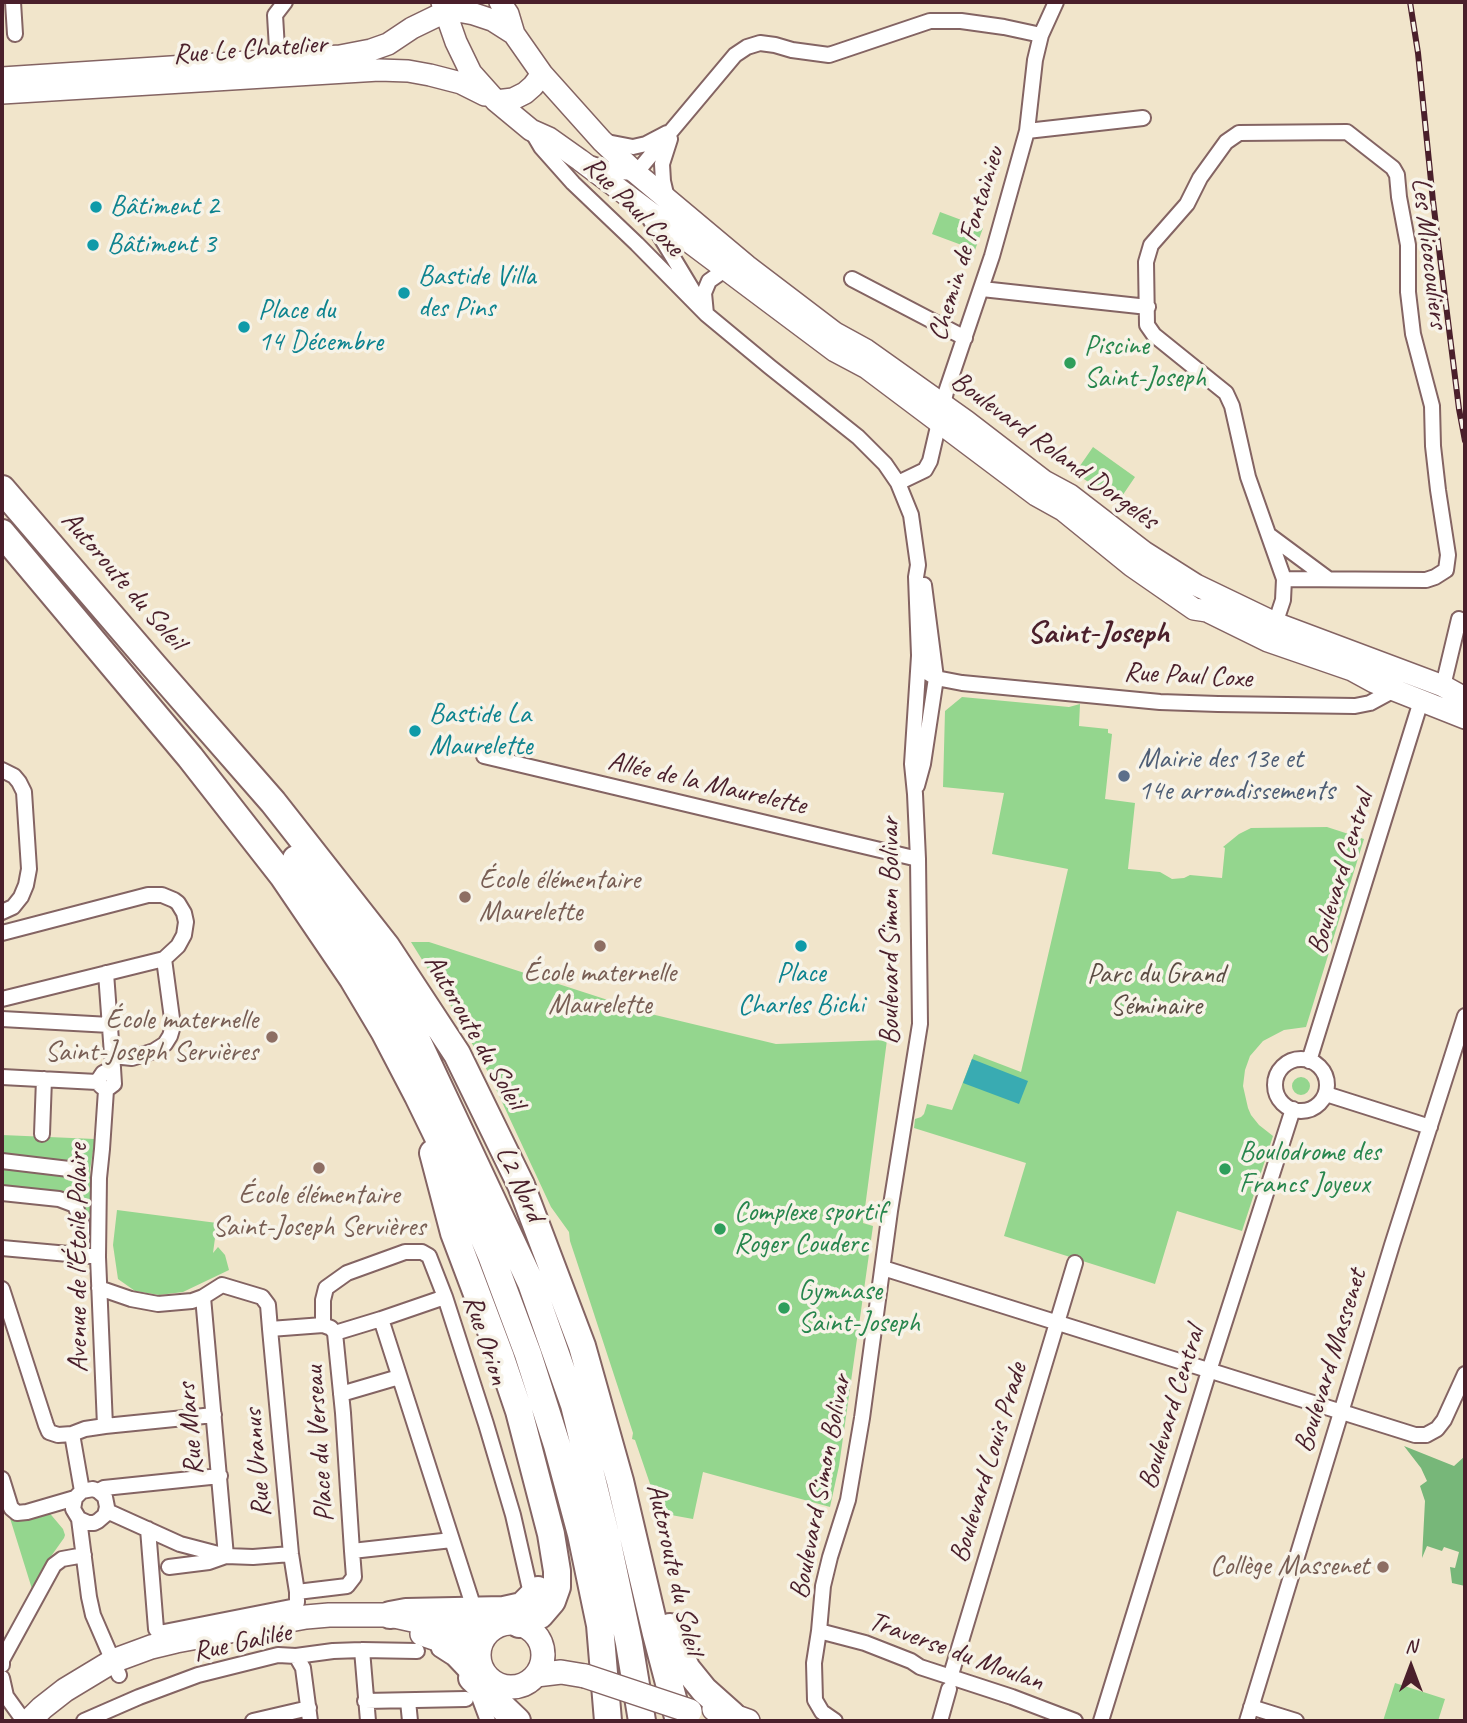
<!DOCTYPE html>
<html>
<head>
<meta charset="utf-8">
<style>
	body { margin:0 }
	#map { position:relative; width:1467px; height:1723px; overflow:hidden; background:#f1e5cb; font-family:Caveat,sans-serif }
	canvas { display:block }
	.frame { position:absolute; inset:0; border:4px solid #4a1f2b; pointer-events:none }
	.north { position:absolute; left:1376px; top:1632px; width:70px; height:70px; -webkit-text-stroke:5px #f7f3e8; paint-order:stroke; rotate:0deg; font-size:19px; font-weight:700; line-height:28px; text-align:center; color:#4a1f2b }
	.north::after { content:''; display:block; margin:auto; width:24px; height:32px; background:#4a1f2b; clip-path:polygon(50% 0,100% 100%,50% 72%,0 100%) }
</style>
</head>
<body>
<div id="map">
<canvas width="1467" height="1723"></canvas>
<div class="frame"></div>
<div class="north">N</div>
</div>
<script>
const ctx = document.querySelector('canvas').getContext('2d');
ctx.lineJoin = 'round';
function fill(path, color) {
  ctx.fillStyle = color;
  ctx.fill(path, 'evenodd');
}
function toPath(rows) {
  const path = new Path2D();
  for (const r of rows) {
    if (r.length === 3) {
      path.moveTo(r[0] + r[2], r[1]);
      path.arc(r[0], r[1], r[2], 0, 2 * Math.PI);
      continue;
    }
    path.moveTo(r[0], r[1]);
    for (let i = 2; i < r.length; i += 2) path.lineTo(r[i], r[i + 1]);
  }
  return path;
}
function trace(path, color, width, dash) {
  ctx.strokeStyle = color;
  ctx.lineWidth = width;
  ctx.lineCap = dash ? 'butt' : 'round';
  ctx.setLineDash(dash || []);
  ctx.stroke(path);
}
function drawText(font, color, halo, rows, align = 'center') {
  ctx.font = font + ' Caveat,sans-serif';
  ctx.lineWidth = 7;
  ctx.setLineDash([]);
  ctx.textBaseline = 'middle';
  ctx.strokeStyle = halo;
  ctx.fillStyle = color;
  for (const [text, x, y, turn = 0] of rows) {
    ctx.save();
    ctx.translate(x, y);
    ctx.rotate((+turn || 0) * Math.PI / 180);
    ctx.textAlign = isNaN(turn) ? turn : align;
    if (halo) ctx.strokeText(text, 0, 0);
    ctx.fillText(text, 0, 0);
    ctx.restore();
  }
}
fill(toPath([
	[940,212,983,228,975,250,932,234],
	[1093,447,1135,477,1118,502,1075,473],
	[962,697,1069,707,1080,704,1079,726,1108,729,1108,733,1112,734,1105,799,1135,803,1128,869,1160,872,1172,879,1184,878,1190,875,1222,878,1225,848,1223,847,1239,834,1251,828,1327,827,1364,839,1306,1027,1284,1030,1263,1041,1250,1056,1245,1070,1243,1086,1248,1108,1251,1115,1259,1125,1273,1136,1242,1231,1177,1211,1155,1284,1004,1236,1026,1163,914,1128,915,1119,921,1117,924,1114,927,1104,952,1110,974,1054,1021,1072,1068,869,992,854,1004,793,943,787,945,711],
	[411,942,429,942,651,1014,776,1044,887,1040,863,1223,873,1226,839,1466,830,1507,703,1472,693,1519,660,1513,635,1440,632,1439,633,1433,576,1259,570,1241,569,1232,551,1207,488,1072,451,1006],
	[1301,1086,9],
	[2,1135,95,1139,90,1170,93,1198,91,1247,88,1247,78,1196,2,1188],
	[117,1210,217,1223,213,1253,218,1247,225,1255,229,1270,183,1292,159,1295,135,1291,118,1279,113,1245],
	[47,1510,63,1529,65,1535,64,1538,42,1569,32,1589,9,1515],
	[1395,1683,1445,1699,1438,1721,1383,1721]
]), '#94d68e');
fill(toPath([
	[1404,1446,1454,1466,1465,1456,1465,1586,1452,1583,1450,1567,1455,1568,1459,1552,1444,1547,1442,1551,1427,1546,1422,1558,1425,1501,1420,1486,1427,1481,1421,1468]
]), '#77b779');
fill(toPath([
	[972,1059,1028,1081,1019,1104,963,1083]
]), '#39abb2');
const street = toPath([
	[13,2,15,34],
	[278,66,275,15,285,2],
	[531,130,541,147,573,183,637,244,706,314,770,367,858,437,885,464,898,483,911,515,918,565,916,577,919,655,928,673,936,678,962,683,1160,702,1218,704,1355,706,1370,703,1394,690],
	[1027,131,1143,118],
	[607,142,633,147,646,144,667,133],
	[592,164,618,172,636,173],
	[636,173,735,55,747,47,760,43,775,45,792,50,829,55,930,21,961,21,1004,27,1041,35],
	[667,198,663,181,662,164,670,139],
	[648,216,695,294],
	[852,279,965,338],
	[982,289,1148,307],
	[706,314,704,293,709,281,726,269],
	[898,483,925,470,930,461,946,392,992,256,1027,131,1035,60,1041,35,1056,2],
	[1269,535,1327,578],
	[1273,630,1283,600,1284,579,1426,580,1435,577,1446,570,1448,555,1438,490,1433,446,1432,406,1413,334,1408,292,1408,245,1399,197,1397,175,1393,168,1347,132,1239,133,1226,142,1200,178,1187,204,1151,245,1146,262,1147,325,1154,335,1226,393,1232,406,1248,477,1284,579],
	[1443,686,1459,619],
	[484,756,918,859],
	[2,770,14,776,19,782,24,792,29,869,26,885,21,897,13,907,2,912],
	[917,786,923,764,936,678,924,585],
	[2,933,148,895,162,895,174,900,178,903,184,913,186,922,184,935,178,946,164,959,2,999],
	[2,1019,110,1025],
	[113,1056,132,1058,154,1051,165,1044,170,1036,173,1026,164,959],
	[1301,1085,26],
	[1309,1061,1421,701],
	[2,1077,97,1082,102,1087],
	[97,1082,103,1073,113,1068,106,973],
	[1326,1094,1430,1127],
	[42,1134,44,1079],
	[2,1161,69,1169],
	[2,1193,59,1199,75,1205,82,1224,82,1254],
	[2,1248,91,1256],
	[883,1268,1415,1435,1426,1435,1437,1429,1444,1420,1465,1374],
	[99,1288,131,1299,158,1304,192,1301,203,1297,222,1285,262,1297,268,1305,270,1329,323,1325,331,1328,335,1333,381,1319,471,1599],
	[2,1289,46,1425,49,1432,58,1435,72,1434,85,1429,105,1426,214,1415],
	[381,1319,445,1297],
	[323,1325,323,1300,326,1288,347,1273,405,1252,422,1252,429,1256,445,1297,486,1424,513,1515,529,1585],
	[270,1329,291,1554,297,1592],
	[335,1333,343,1413,352,1551],
	[341,1394,399,1377],
	[105,1426,98,1257,99,1178,102,1149,106,1090,114,1084,113,1068],
	[72,1434,82,1491],
	[2,1479,11,1508,17,1513,27,1512,75,1498,82,1491,93,1489,98,1491,105,1497,107,1507,105,1515,98,1521,94,1523,88,1523,79,1519,73,1509,75,1498],
	[98,1491,104,1488,220,1476],
	[107,1511,180,1544,226,1556,253,1557,291,1554],
	[79,1519,89,1597,93,1615,119,1675],
	[148,1529,156,1629,159,1633,296,1606,297,1602,297,1592,347,1586,354,1577,352,1551,452,1540],
	[169,1567,209,1562,226,1556,203,1297],
	[819,1631,865,1643,911,1661,920,1667,1012,1697,1075,1721],
	[439,1649,453,1658,472,1678,488,1721],
	[362,1650,368,1721],
	[296,1656,303,1668,310,1721],
	[2,1665,2,1660,54,1565,62,1559,84,1555],
	[2,1678,6,1696,24,1721],
	[950,1678,1075,1263],
	[365,1701,466,1699],
	[408,1701,410,1721],
	[1251,1707,1296,1721],
	[84,1721,139,1697,198,1675,278,1655,296,1656,333,1651,362,1650,417,1651],
	[253,1721,309,1708],
	[835,1721,822,1712,815,1700,814,1663,819,1631,823,1586,830,1557,848,1500,862,1418,890,1211,920,1024,918,859,915,794,912,764,919,656],
	[940,1721,949,1689],
	[1101,1721,1209,1371,1293,1109],
	[1247,1721,1392,1245,1465,1016]
]);
const secondary = toPath([
	[442,2,456,42,471,73,496,101,531,130,549,138,580,160,835,351,867,368,1036,495,1063,510,1132,566,1194,609,1207,611,1268,641,1352,670,1374,682,1465,718],
	[500,2,508,14,514,34,542,74,602,141,636,173,747,266,835,333,866,350,966,421,1044,481,1070,495,1144,552,1196,585,1275,623,1443,686,1465,698],
	[2,78,340,56,371,50,388,44,412,28,445,12,458,11,474,14,492,20,514,34],
	[2,93,379,70,408,71,430,75,461,83,485,95],
	[496,101,513,99,525,93,533,86,542,74]
]);
const primary = toPath([
	[511,1655,32],
	[422,1634,448,1643,479,1660],
	[536,1675,561,1672,585,1676],
	[714,1709,748,1721],
	[29,1721,42,1708,65,1690,113,1661,151,1647,176,1641,306,1617,329,1615,390,1615,458,1630,474,1631,491,1630]
]);
const highway = toPath([
	[2,489,154,666,273,802,386,946,457,1054,521,1185,582,1346,620,1481,656,1634,679,1721],
	[2,533,190,757,283,876,353,979,384,1031,418,1096,456,1174,491,1255,528,1354,557,1445,581,1534,600,1625,608,1721],
	[296,859,371,963,409,1023,531,1283,574,1405,607,1539,629,1643,642,1721],
	[433,1153,454,1233,500,1355,519,1411,551,1534,557,1571,557,1587,552,1601,540,1615,519,1624],
	[390,1615,406,1612,504,1610,522,1606,538,1590],
	[670,1627,673,1641,687,1669,704,1690,732,1715],
	[472,1678,517,1721]
]);
trace(street, '#846463', 18);
trace(secondary, '#846463', 24);
trace(primary, '#846463', 26);
trace(highway, '#846463', 30);
trace(street, '#fff', 14);
trace(secondary, '#fff', 21);
trace(primary, '#fff', 23);
trace(highway, '#fff', 26);
const rail = toPath([
	[1410,2,1418,53,1433,201,1459,409,1465,441]
]);
trace(rail, '#4a1f2b', 6);
trace(rail, '#f7f3e8', 3.5, [10]);
const primaryBridge = toPath([
	[585,1676,690,1711]
]);
trace(primaryBridge, '#846463', 26, []);
trace(primaryBridge, '#fff', 23);
for (const [x, y, r, color] of [
	[96,207,7,"#0f9aa8"],
	[93,245,7,"#0f9aa8"],
	[404,293,7,"#0f9aa8"],
	[244,327,7,"#0f9aa8"],
	[1070,363,7,"#2e9e5b"],
	[415,731,7,"#0f9aa8"],
	[1124,776,7,"#5c6f8a"],
	[465,897,7,"#8d6e63"],
	[600,946,7,"#8d6e63"],
	[801,946,7,"#0f9aa8"],
	[272,1037,7,"#8d6e63"],
	[319,1168,7,"#8d6e63"],
	[1225,1169,7,"#2e9e5b"],
	[720,1229,7,"#2e9e5b"],
	[784,1308,7,"#2e9e5b"],
	[1383,1567,7,"#8d6e63"]
]) {
  const dot = new Path2D();
  dot.arc(x, y, r, 0, 2 * Math.PI);
  ctx.fillStyle = color;
  ctx.fill(dot);
  trace(dot, '#f7f3e8', 2.5);
}
drawText('28px', '#4a1f2b', '#f7f3e8', [
	["Rue Le Chatelier",250,50,-4],
	["Rue Paul Coxe",633,207,45],
	["Chemin de Fontainieu",967,244,-73],
	["Les Micocouliers",1429,253,83],
	["Boulevard Roland Dorgelès",1054,451,36],
	["Autoroute du Soleil",123,581,49],
	["Rue Paul Coxe",1188,676,3],
	["Allée de la Maurelette",707,784,13],
	["Boulevard Central",1341,873,-73],
	["Boulevard Simon Bolivar",891,931,-90],
	["Autoroute du Soleil",474,1032,60],
	["L2 Nord",519,1184,65],
	["Avenue de l'Étoile Polaire",79,1258,-90],
	["Rue Orion",485,1340,72],
	["Boulevard Massenet",1331,1361,-73],
	["Boulevard Central",1172,1408,-73],
	["Rue Mars",191,1429,-95],
	["Place du Verseau",320,1444,-94],
	["Rue Uranus",258,1463,-95],
	["Boulevard Louis Prade",989,1463,-73],
	["Boulevard Simon Bolivar",821,1487,-79],
	["Autoroute du Soleil",674,1569,77],
	["Rue Galilée",242,1643,-12],
	["Traverse du Moulan",956,1652,20]
]);
drawText('28px', '#0d838f', '#f7f3e8', [
	["Bâtiment 2",110,207],
	["Bâtiment 3",107,245],
	["Bastide Villa",418,277],
	["des Pins",418,309],
	["Place du",258,311],
	["14 Décembre",258,343],
	["Bastide La",429,715],
	["Maurelette",429,747],
	["Place",801,974,"center"],
	["Charles Bichi",801,1006,"center"]
], 'left');
drawText('28px', '#27864d', '#f7f3e8', [
	["Piscine",1084,347],
	["Saint-Joseph",1084,379],
	["Boulodrome des",1239,1153],
	["Francs Joyeux",1239,1185],
	["Complexe sportif",734,1213],
	["Roger Couderc",734,1245],
	["Gymnase",798,1292],
	["Saint-Joseph",798,1324]
], 'left');
drawText('28px', '#4e5e75', '#f7f3e8', [
	["Mairie des 13e et",1138,760],
	["14e arrondissements",1138,792]
], 'left');
drawText('28px', '#785e54', '#f7f3e8', [
	["École élémentaire",479,881,"left"],
	["Maurelette",479,913,"left"],
	["École maternelle",600,974],
	["Maurelette",600,1006],
	["École maternelle",258,1021,"right"],
	["Saint-Joseph Servières",258,1053,"right"],
	["École élémentaire",319,1196],
	["Saint-Joseph Servières",319,1228],
	["Collège Massenet",1369,1567,"right"]
]);
drawText('28px', '#5c4d44', '#f7f3e8', [
	["Parc du Grand",1156,975],
	["Séminaire",1156,1007]
]);
drawText('bold 32px', '#4a1f2b', '#f7f3e8', [
	["Saint-Joseph",1098,634]
]);
</script>
</body>
</html>
